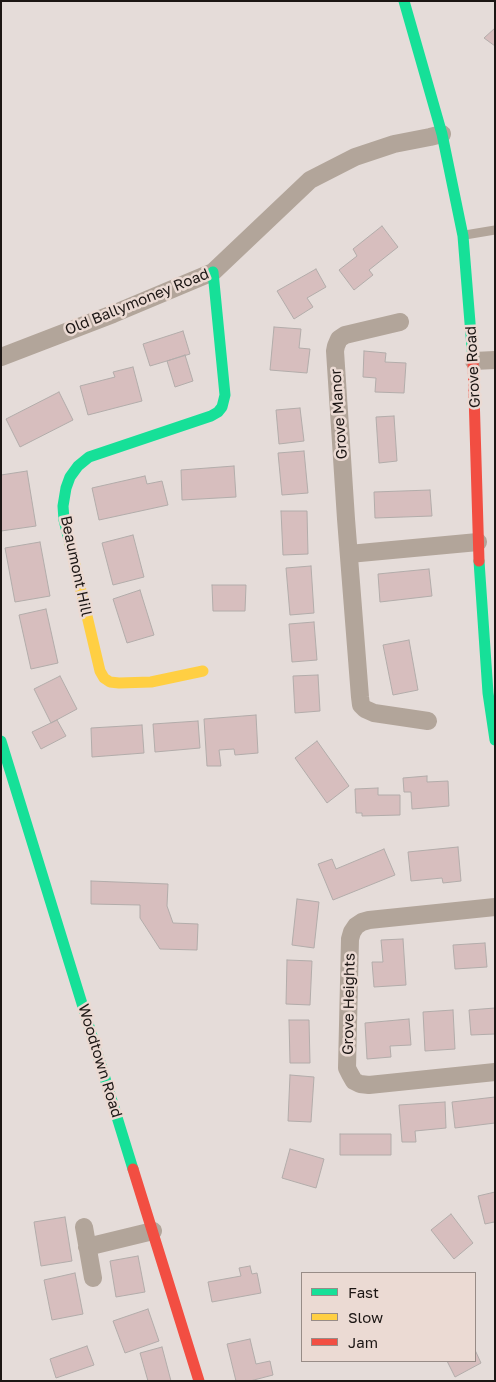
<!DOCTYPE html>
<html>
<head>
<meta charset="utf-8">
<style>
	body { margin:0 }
	#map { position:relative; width:496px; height:1382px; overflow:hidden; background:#e5dcd9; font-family:"Golos Text",sans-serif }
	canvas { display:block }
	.frame { position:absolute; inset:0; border:2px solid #1c1614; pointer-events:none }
	.legend { position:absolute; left:301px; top:1272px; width:175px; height:90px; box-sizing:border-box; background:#ebdad3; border:1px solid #988c87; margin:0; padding:6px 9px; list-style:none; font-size:15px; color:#1c1614 }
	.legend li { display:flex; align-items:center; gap:10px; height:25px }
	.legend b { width:25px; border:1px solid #988c87 }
</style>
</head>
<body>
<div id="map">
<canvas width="496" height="1382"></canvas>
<div class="frame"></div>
<ul class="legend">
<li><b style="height:6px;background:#16e098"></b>Fast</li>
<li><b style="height:6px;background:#ffcf43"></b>Slow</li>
<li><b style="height:6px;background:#f24e42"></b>Jam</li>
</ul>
</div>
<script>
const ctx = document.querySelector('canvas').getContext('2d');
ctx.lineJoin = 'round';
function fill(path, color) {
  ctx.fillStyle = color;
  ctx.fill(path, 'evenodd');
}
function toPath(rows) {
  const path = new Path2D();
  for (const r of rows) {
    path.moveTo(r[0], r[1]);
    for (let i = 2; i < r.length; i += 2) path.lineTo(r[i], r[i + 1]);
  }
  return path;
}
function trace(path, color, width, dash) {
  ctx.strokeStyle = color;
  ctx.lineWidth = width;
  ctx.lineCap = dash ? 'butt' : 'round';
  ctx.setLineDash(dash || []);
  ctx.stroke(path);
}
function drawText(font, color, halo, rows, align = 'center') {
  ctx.font = font + ' "Golos Text",sans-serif';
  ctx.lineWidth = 5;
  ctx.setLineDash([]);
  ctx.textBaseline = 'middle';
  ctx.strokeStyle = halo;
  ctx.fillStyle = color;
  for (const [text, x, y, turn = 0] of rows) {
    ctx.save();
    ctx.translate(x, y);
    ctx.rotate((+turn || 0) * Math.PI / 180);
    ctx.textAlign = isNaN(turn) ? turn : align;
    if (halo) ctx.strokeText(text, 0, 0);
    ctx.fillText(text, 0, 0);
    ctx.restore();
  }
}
const building = toPath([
	[495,28,495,46,484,38,495,28],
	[382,226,398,247,369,270,373,275,354,290,339,270,357,256,353,249,382,226],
	[316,269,326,287,307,298,313,307,294,319,277,291,316,269],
	[274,327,301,329,299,348,310,349,307,373,270,370,274,327],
	[183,331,190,354,150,366,143,344,183,331],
	[364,351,386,353,385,362,406,363,404,393,375,392,376,378,363,377,364,351],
	[185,355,193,381,175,387,167,361,185,355],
	[133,367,142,401,88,415,80,386,115,377,113,372,133,367],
	[59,392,73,420,20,447,6,419,59,392],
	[300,408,304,441,279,444,276,410,300,408],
	[394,416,397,461,379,463,376,417,394,416],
	[304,451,308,493,282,495,278,453,304,451],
	[234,466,236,497,182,500,181,470,234,466],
	[27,471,36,526,1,531,1,475,27,471],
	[145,476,147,484,162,481,168,505,99,520,92,488,145,476],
	[430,490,432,516,375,518,374,492,430,490],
	[281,511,307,511,308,554,283,555,281,511],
	[133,535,144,577,113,585,102,543,133,535],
	[40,542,50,596,15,602,5,548,40,542],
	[311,566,314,613,290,615,286,568,311,566],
	[429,569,432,596,380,602,378,574,429,569],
	[212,585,246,585,245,611,213,611,212,585],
	[140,590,154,635,127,643,113,599,140,590],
	[46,609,58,663,31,669,19,615,46,609],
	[314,622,317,660,292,662,289,624,314,622],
	[409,640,418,690,393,695,383,645,409,640],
	[318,675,320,711,295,713,293,676,318,675],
	[60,676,77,709,51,723,34,689,60,676],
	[256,715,258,753,235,755,234,749,219,750,221,766,207,766,204,719,256,715],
	[57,720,66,736,41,749,32,732,57,720],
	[198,721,200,748,155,752,153,724,198,721],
	[142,725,144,753,92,757,91,728,142,725],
	[317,741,349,786,327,803,295,758,317,741],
	[427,776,427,782,448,781,449,806,412,809,411,792,404,792,403,778,427,776],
	[378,788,378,795,400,795,400,815,362,816,362,813,356,813,355,789,378,788],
	[458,847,461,881,443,883,442,878,411,881,408,852,458,847],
	[384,849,395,875,333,900,318,864,332,859,336,869,384,849],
	[91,881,168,884,167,906,173,923,198,924,197,950,160,949,140,918,140,905,91,904,91,881],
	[297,899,319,902,314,948,292,945,297,899],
	[403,939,406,985,374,987,372,962,383,962,381,940,403,939],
	[485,943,487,967,455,969,453,945,485,943],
	[287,960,312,961,310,1005,286,1004,287,960],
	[495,1008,495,1034,471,1035,469,1010,495,1008],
	[453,1010,455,1049,425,1051,423,1012,453,1010],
	[409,1019,411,1045,390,1046,391,1057,367,1059,365,1023,409,1019],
	[289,1020,309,1020,310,1063,290,1063,289,1020],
	[290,1075,314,1077,311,1122,288,1121,290,1075],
	[495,1097,495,1123,455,1128,452,1102,495,1097],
	[445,1102,446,1128,415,1131,416,1142,402,1142,399,1105,445,1102],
	[340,1134,391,1134,391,1155,340,1155,340,1134],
	[290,1149,324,1159,316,1188,282,1178,290,1149],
	[495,1192,495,1225,494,1222,485,1224,478,1196,495,1192],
	[451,1214,473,1243,454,1259,431,1230,451,1214],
	[65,1217,72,1261,41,1266,34,1222,65,1217],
	[138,1256,145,1292,116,1297,110,1261,138,1256],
	[250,1266,252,1274,257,1273,261,1293,212,1302,208,1282,241,1276,239,1268,250,1266],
	[75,1273,83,1314,52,1320,44,1280,75,1273],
	[148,1309,159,1341,125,1353,113,1321,148,1309],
	[250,1339,256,1364,270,1361,273,1375,250,1381,236,1381,227,1344,250,1339],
	[87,1346,94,1365,56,1378,50,1359,87,1346],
	[162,1347,171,1381,148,1381,140,1353,162,1347],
	[475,1350,481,1363,455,1377,447,1361,475,1361,475,1350]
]);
fill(building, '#d7bebe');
trace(building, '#b2acaa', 1);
trace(toPath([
	[465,235,495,230]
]), '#b2a59a', 9);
trace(toPath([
	[400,322,345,335,339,339,336,346,335,351,346,519,360,697,361,705,365,709,374,713,428,721],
	[1,357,113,314,213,272,310,180,355,157,394,144,430,137,442,134],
	[474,361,495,360],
	[349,554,478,542],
	[495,907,369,920,362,922,356,926,352,932,350,939,347,1068,350,1074,354,1081,360,1084,369,1085,495,1072],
	[84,1227,93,1278],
	[87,1247,153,1231]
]), '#b2a59a', 18);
trace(toPath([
	[404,1,442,134,463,236,473,360],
	[70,544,64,520,63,506,66,488,70,477,78,466,89,457,211,416,218,412,222,407,225,395,213,272],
	[479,561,488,693,495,740],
	[1,741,133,1169]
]), '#16e098', 11);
trace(toPath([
	[70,544,100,671,104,678,110,682,119,683,151,682,203,671]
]), '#ffcf43', 11);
trace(toPath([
	[473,360,479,561],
	[133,1169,199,1381]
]), '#f24e42', 11);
drawText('15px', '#1c1614', '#ebdad3', [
	["Old Ballymoney Road",137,302,-22],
	["Grove Road",473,367,-93],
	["Grove Manor",339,414,-94],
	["Beaumont Hill",76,566,78],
	["Grove Heights",349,1004,-89],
	["Woodtown Road",100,1061,73]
]);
</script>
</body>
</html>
